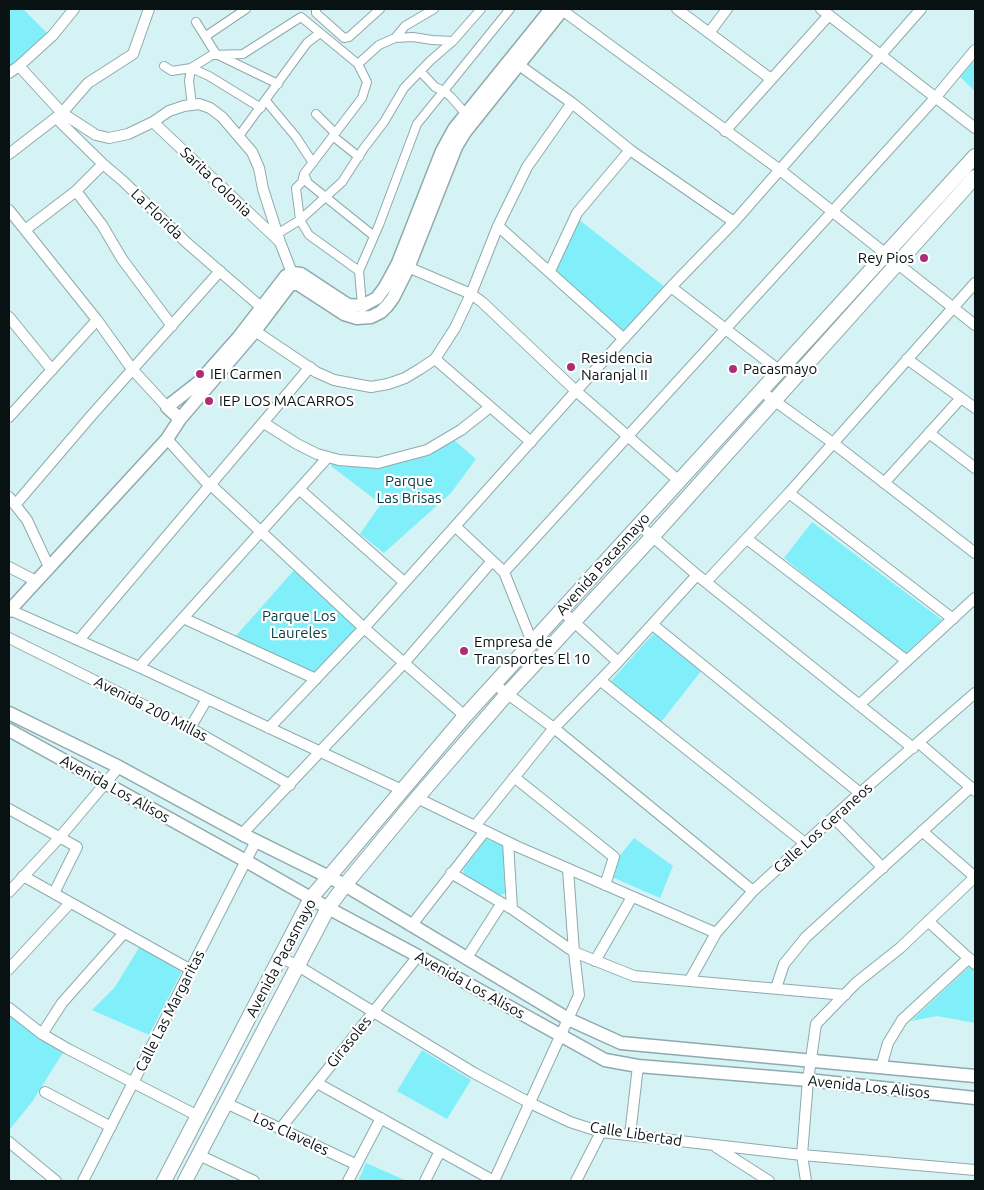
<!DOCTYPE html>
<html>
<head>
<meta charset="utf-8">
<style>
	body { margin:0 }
	#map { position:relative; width:984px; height:1190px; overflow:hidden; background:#d5f2f5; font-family:Ubuntu,sans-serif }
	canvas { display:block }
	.frame { position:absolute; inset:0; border:10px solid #081213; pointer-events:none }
</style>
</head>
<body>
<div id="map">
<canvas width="984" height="1190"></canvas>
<div class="frame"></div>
</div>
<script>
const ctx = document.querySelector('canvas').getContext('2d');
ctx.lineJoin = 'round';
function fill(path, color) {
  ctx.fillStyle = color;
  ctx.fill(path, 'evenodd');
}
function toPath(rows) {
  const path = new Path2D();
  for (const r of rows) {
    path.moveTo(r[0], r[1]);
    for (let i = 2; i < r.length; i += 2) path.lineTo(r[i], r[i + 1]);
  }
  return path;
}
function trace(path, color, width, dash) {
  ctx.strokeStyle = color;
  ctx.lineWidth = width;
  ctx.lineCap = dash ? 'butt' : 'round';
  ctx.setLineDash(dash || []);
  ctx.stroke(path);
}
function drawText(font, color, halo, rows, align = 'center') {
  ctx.font = font + ' Ubuntu,sans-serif';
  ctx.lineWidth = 4.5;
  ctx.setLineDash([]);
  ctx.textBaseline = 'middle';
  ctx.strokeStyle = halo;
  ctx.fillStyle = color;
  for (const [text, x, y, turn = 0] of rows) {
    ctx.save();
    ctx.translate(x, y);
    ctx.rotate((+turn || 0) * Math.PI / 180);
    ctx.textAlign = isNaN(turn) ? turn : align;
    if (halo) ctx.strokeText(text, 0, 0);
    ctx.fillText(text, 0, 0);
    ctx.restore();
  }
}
fill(toPath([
	[9,9,23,9,47,33,9,68],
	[975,60,975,91,960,77],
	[577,218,666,288,624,334,554,270],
	[453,439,476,459,451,493,384,553,360,534,381,504,331,466,332,462,378,466],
	[812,522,942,620,904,655,784,558],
	[295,569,360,628,315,676,235,637],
	[655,632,702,670,661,722,610,682],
	[634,838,673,866,660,898,612,877,618,858],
	[486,839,503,846,505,893,501,895,496,895,465,877,463,870],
	[140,946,183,969,149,1035,92,1010,115,987],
	[970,966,975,970,975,1023,937,1016,911,1021],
	[9,1013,64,1051,32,1102,10,1129],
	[422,1050,471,1080,447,1119,397,1091],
	[366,1163,407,1181,358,1181]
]), '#80effa');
const pedestrian = toPath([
	[316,9,316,13,344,38,349,37,380,9],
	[196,22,216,54,278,84],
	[206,36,246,9],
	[395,38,405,26,434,9],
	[358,64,379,45,395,38,413,37,432,40,453,41],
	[164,66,172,71,191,68,212,55,243,54,301,17,358,64,367,82,362,98,304,174,302,182,296,188,300,220,309,235,359,271,379,225,417,124,510,9],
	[420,71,435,87,444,91,451,97,466,114],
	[266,101,296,137,313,163],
	[192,105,189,81,191,68,209,76,261,108],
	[316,114,333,131,334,137,359,157],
	[239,136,307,43,320,33],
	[304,174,308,183,374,236],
	[277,234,300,220,342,182,364,148,384,122,404,88,430,61,453,41,481,9],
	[359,271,362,306]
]);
const minor = toPath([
	[677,9,771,79],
	[821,9,975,128],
	[562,10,780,170,886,254],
	[709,33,727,9],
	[512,60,572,103,630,150,734,222],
	[19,66,62,113,96,135,109,138,128,134,153,122,169,111,184,106,199,104,210,108,222,117,252,152,259,168,263,189,280,242,292,273],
	[9,73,19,66,53,35,74,9],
	[56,118,103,164,123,181,187,243,261,307],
	[153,122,279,241],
	[725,131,829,15],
	[9,154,62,113,88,83,133,54,149,9],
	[76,191,102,225,122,259,172,326],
	[9,210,97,320,132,369,167,407],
	[498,226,624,339],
	[25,230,76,191,103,164],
	[898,264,975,325],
	[403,265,471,294,482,302,576,391,679,481],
	[550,271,577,213,630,150],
	[671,287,780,371],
	[9,317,52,370],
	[255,331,316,372,334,380,371,387,388,384,405,378,420,369,435,359,455,328,471,294,498,226,527,167,572,103],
	[435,359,531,442],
	[907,359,975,408],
	[761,391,833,443,975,553],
	[9,417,97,320],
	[264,423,297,444,317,454,339,460,378,463,427,450,461,430,490,407],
	[929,433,975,468],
	[167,439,205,481,211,485,364,628,465,716],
	[884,483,961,398],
	[299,489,404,582],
	[789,493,953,619],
	[9,497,27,520,49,567],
	[15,505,91,416,220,271],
	[639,525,697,575,913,748],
	[456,527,504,572,532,642],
	[747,539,907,661],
	[9,567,36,581],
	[504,572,833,211,935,98,975,50],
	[706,582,789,493,975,283],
	[10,610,139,667,402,790],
	[561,610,618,662],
	[183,618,316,679],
	[653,625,860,793],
	[9,638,190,728,290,785],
	[79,640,310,367],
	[139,667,328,457],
	[601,681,806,844],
	[494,684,554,728,753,891],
	[859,705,975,598],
	[190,728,207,699],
	[269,728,364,628,576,391,671,287,734,222,921,9],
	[919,743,975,791],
	[514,777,614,857,605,885],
	[417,798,516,846,716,933],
	[9,809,77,847,54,893],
	[834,818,883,868],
	[475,826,554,728,618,662,697,575],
	[922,831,975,877],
	[242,834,404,663,492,561],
	[508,842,512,909],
	[451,873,512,909,574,952,634,976,845,995],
	[23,876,191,970],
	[9,892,60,837,119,767],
	[928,921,975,964],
	[411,926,485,831],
	[280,957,298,966,474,1073,530,1103,570,1122,601,1132,802,1155,975,1170],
	[466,959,502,903],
	[595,961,632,897],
	[9,969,70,903],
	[690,980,716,933,753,891,860,793,975,693],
	[776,988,784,964,806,937,971,787],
	[9,1008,42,1034,68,1049,198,1116],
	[42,1034,62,1003,124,933],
	[881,1067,888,1043,902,1020,969,958],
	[317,1083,494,1181],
	[45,1092,111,1127],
	[226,1103,355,1164],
	[280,1129,418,956],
	[630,1135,638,1066],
	[9,1142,56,1181],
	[716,1147,769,1181],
	[199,1155,254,1181],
	[83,1181,256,841],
	[348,1181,381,1118],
	[425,1181,440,1151],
	[494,1181,579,995,574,952,568,869],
	[576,1181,601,1132],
	[806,1181,802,1155,808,1080,816,1024,856,983,900,948,975,877]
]);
const tertiary = toPath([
	[180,419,167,407,199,382,238,338,286,276,292,273,301,274,348,305,362,306,377,298,385,287,398,263,442,151,454,129,551,9],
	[9,611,167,439,180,419,255,331,289,286,293,284,298,284,344,314,357,318,371,317,381,312,387,306,393,298,408,268,456,147,465,132,563,9],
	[9,713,119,767,242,834,345,885,568,1019,621,1043,975,1076],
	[9,730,246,861,328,908,418,956,605,1060,638,1066,808,1080,975,1098]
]);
const secondary = toPath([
	[164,1181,311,898,465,716,975,156],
	[185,1181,328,908,345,885,417,798,507,694,652,537,975,177]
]);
trace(pedestrian, '#8faaad', 10);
trace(minor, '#8faaad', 12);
trace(tertiary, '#8faaad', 15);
trace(secondary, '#8faaad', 16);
trace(pedestrian, '#fff', 8);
trace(minor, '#fff', 10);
trace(tertiary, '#fff', 12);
trace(secondary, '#fff', 14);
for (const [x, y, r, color] of [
	[924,258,5,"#af2d78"],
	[571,367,5,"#af2d78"],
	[733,369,5,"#af2d78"],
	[200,374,5,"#af2d78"],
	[209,401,5,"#af2d78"],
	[464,651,5,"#af2d78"]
]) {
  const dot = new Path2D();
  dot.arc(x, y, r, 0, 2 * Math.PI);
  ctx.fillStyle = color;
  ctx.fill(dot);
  trace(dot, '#fff', 2);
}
drawText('15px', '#081213', '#fff', [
	["Sarita Colonia",216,182,44],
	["La Florida",157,214,44],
	["Avenida Pacasmayo",603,564,-48],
	["Avenida 200 Millas",151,709,27],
	["Avenida Los Alisos",115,789,29],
	["Calle Los Geraneos",823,828,-42],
	["Avenida Pacasmayo",281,958,-62],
	["Avenida Los Alisos",470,985,29],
	["Calle Las Margaritas",170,1011,-63],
	["Girasoles",349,1042,-51],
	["Avenida Los Alisos",869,1087,6],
	["Los Claveles",291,1134,25],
	["Calle Libertad",636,1134,9]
]);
drawText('15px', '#081213', '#fff', [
	["Rey Pios",914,258,"right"],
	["Residencia",581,358],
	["Naranjal II",581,375],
	["Pacasmayo",743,369],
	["IEI Carmen",210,374],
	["IEP LOS MACARROS",219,401],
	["Empresa de",474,642],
	["Transportes El 10",474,659]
], 'left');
drawText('15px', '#074045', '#fff', [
	["Parque",409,481],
	["Las Brisas",409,498],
	["Parque Los",299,616],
	["Laureles",299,633]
]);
</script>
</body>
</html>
